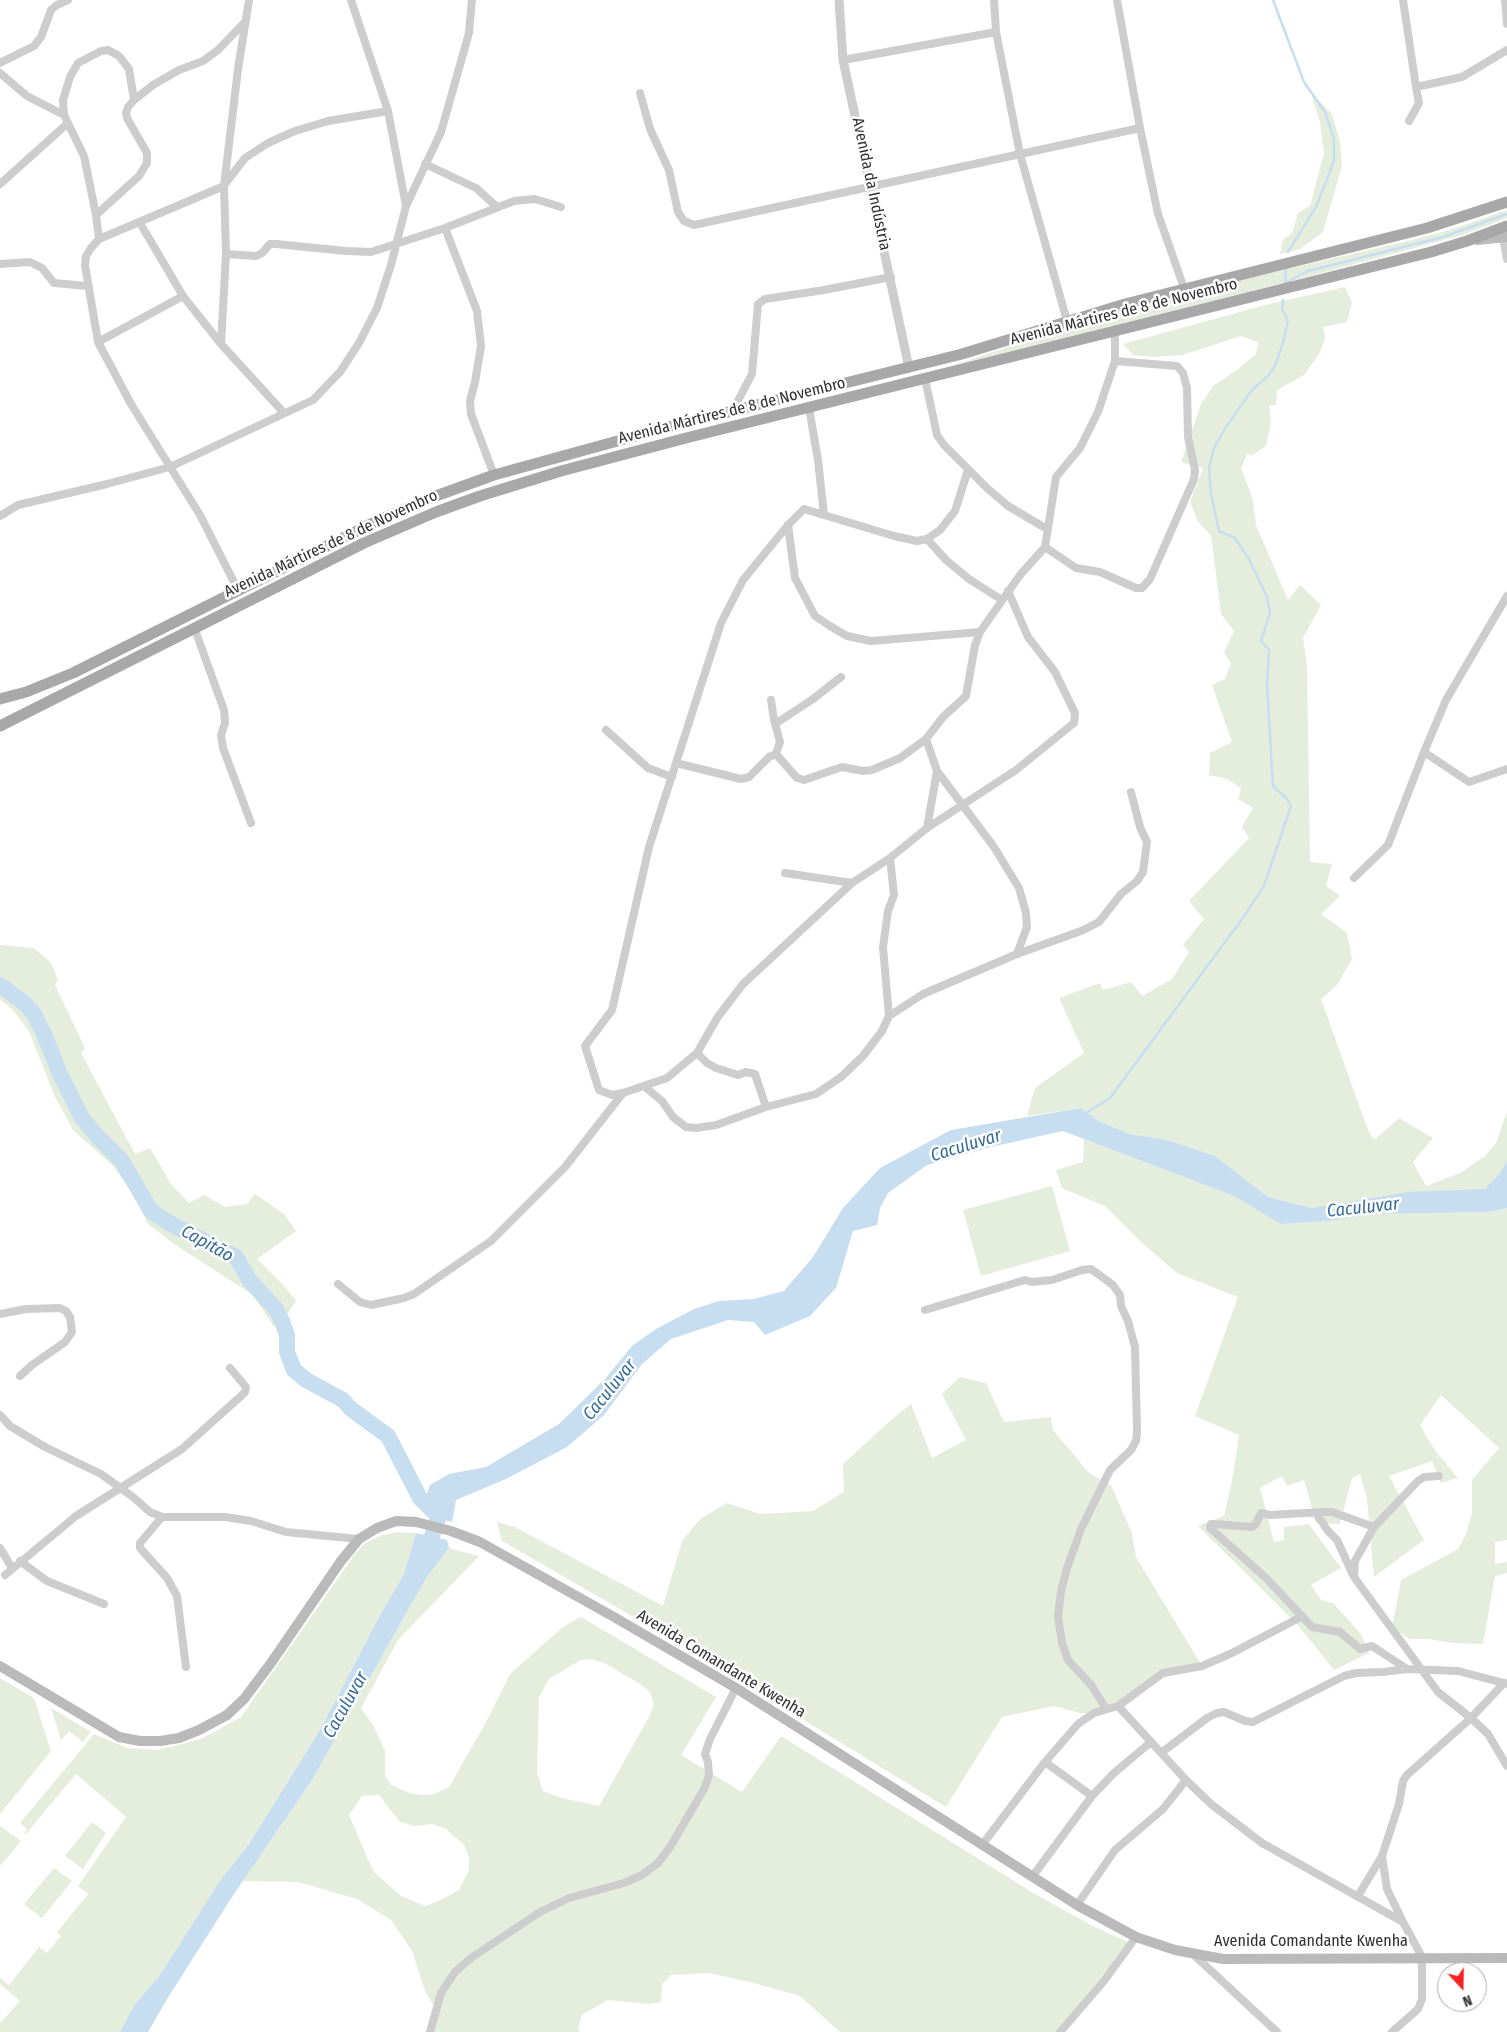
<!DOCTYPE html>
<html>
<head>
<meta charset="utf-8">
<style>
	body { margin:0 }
	#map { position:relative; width:1507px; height:2032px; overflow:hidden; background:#fff; font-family:"Fira Sans Condensed",sans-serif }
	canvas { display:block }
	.north { position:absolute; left:1437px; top:1962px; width:50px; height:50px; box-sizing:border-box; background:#fff; border:1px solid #acacac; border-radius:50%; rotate:159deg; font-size:14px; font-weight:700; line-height:20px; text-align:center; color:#303030 }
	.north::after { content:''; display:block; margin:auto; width:18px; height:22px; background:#f62323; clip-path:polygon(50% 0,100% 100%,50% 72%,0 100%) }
</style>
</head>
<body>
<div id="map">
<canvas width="1507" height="2032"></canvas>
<div class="north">N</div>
</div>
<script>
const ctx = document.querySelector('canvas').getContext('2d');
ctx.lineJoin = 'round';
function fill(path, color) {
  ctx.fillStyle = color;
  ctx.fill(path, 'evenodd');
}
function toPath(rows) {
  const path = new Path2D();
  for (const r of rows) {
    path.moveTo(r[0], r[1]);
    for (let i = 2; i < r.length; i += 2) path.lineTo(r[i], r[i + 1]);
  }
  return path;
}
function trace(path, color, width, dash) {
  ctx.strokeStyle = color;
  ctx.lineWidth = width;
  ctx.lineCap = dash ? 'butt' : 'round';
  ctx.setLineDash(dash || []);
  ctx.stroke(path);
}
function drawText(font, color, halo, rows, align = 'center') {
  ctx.font = font + ' "Fira Sans Condensed",sans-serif';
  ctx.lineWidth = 5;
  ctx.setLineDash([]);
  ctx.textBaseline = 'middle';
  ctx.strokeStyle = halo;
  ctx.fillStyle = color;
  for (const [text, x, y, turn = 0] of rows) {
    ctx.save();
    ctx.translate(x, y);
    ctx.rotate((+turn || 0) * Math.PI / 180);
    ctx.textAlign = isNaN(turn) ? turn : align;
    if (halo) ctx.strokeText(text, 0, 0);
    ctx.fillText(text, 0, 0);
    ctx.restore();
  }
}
fill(toPath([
	[1311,93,1332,114,1340,142,1342,166,1323,232,1300,249,1280,254,1283,240,1292,233,1298,213,1310,206,1324,153,1320,123],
	[1507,210,1507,218,1502,220,1462,235,1418,247,1295,280,951,366,1071,326,1168,297,1416,239,1456,228],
	[1345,287,1352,303,1347,322,1323,327,1325,339,1319,354,1304,375,1277,390,1276,405,1269,406,1271,422,1266,446,1252,455,1247,454,1241,469,1252,496,1256,525,1288,600,1300,585,1321,605,1303,638,1307,666,1310,862,1332,864,1326,886,1340,896,1321,914,1347,933,1352,959,1337,985,1321,999,1368,1130,1374,1140,1399,1118,1433,1138,1413,1162,1426,1186,1460,1173,1484,1157,1496,1143,1507,1112,1507,1161,1500,1173,1485,1189,1312,1208,1268,1197,1215,1156,1168,1140,1130,1134,1097,1120,1081,1108,1027,1116,1035,1088,1084,1053,1059,998,1100,983,1103,990,1131,982,1142,996,1172,979,1189,952,1183,945,1204,919,1189,901,1249,838,1242,827,1253,808,1238,799,1241,788,1227,779,1209,775,1210,753,1232,742,1212,685,1225,679,1231,663,1224,653,1234,631,1221,614,1211,536,1197,520,1190,502,1203,468,1181,462,1201,404,1213,386,1237,370,1256,354,1258,342,1241,336,1182,355,1155,357,1133,355,1123,344,1265,305],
	[0,945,34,948,51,963,58,980,55,985,85,1048,81,1053,135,1154,150,1148,171,1184,189,1203,204,1195,225,1207,247,1204,255,1194,284,1214,296,1231,257,1259,286,1288,296,1301,288,1313,274,1327,253,1295,174,1244,147,1223,138,1201,113,1166,73,1130,55,1097,29,1031,12,1009,0,1000],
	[1084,1139,1234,1196,1282,1224,1330,1221,1369,1214,1488,1212,1507,1208,1507,1540,1495,1542,1495,1564,1507,1562,1507,1573,1495,1576,1483,1644,1453,1643,1428,1639,1410,1639,1392,1628,1401,1580,1458,1549,1466,1534,1472,1513,1472,1480,1499,1448,1441,1395,1420,1425,1434,1449,1458,1478,1441,1483,1432,1461,1389,1476,1424,1540,1374,1577,1367,1499,1360,1474,1352,1478,1340,1524,1316,1523,1304,1480,1287,1486,1282,1476,1260,1488,1274,1542,1284,1540,1284,1527,1309,1524,1341,1568,1311,1585,1321,1600,1333,1603,1361,1634,1369,1653,1334,1670,1298,1625,1198,1526,1224,1516,1233,1476,1239,1435,1195,1416,1238,1297,1177,1273,1141,1242,1105,1206,1062,1188,1056,1170,1083,1162],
	[1052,1186,1070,1251,981,1276,963,1210],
	[960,1377,986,1383,1004,1422,1051,1417,1053,1430,1089,1473,1111,1485,1132,1533,1136,1557,1202,1666,1175,1670,1118,1706,1094,1713,1080,1713,1054,1706,1002,1717,946,1807,658,1631,502,1541,497,1522,515,1527,663,1606,682,1541,700,1519,727,1503,760,1514,813,1511,844,1492,843,1464,891,1420,911,1404,932,1458,966,1440,942,1394],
	[397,1532,416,1533,404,1574,380,1615,320,1730,249,1844,220,1882,160,1975,135,2004,120,2032,0,2032,0,2023,20,2001,0,1984,0,1978,9,1985,39,1947,47,1953,61,1936,57,1932,88,1894,78,1886,126,1817,76,1774,26,1834,24,1833,27,1829,20,1823,94,1734,127,1748,158,1750,201,1739,241,1717,355,1554,364,1544,379,1536],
	[449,1548,479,1556,398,1640,361,1708,373,1725,385,1751,385,1776,391,1785,412,1794,432,1795,449,1787,485,1724,510,1674,563,1627,581,1617,716,1697,681,1755,742,1792,781,1736,1035,1894,1091,1925,1128,1942,1101,1979,1055,2032,840,2032,800,1996,750,1982,708,1973,671,1975,662,1984,661,2002,649,2004,608,2000,582,2015,578,2028,580,2032,430,2032,436,2010,425,1991,412,1951,391,1920,357,1899,298,1882,243,1881,312,1780,425,1580],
	[592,1659,606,1664,640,1684,650,1692,654,1704,650,1715,599,1806,562,1798,543,1791,537,1773,539,1697,549,1679,581,1660],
	[379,1795,400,1822,415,1826,432,1824,446,1829,464,1845,469,1857,469,1870,459,1890,439,1901,425,1906,401,1896,373,1871,349,1815,362,1796],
	[0,1678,34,1698,51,1751,0,1814],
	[51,1708,91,1732,83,1742,69,1731,61,1740],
	[92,1822,106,1833,83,1869,65,1856],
	[0,1826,21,1841,0,1866],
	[54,1868,72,1881,42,1918,24,1904]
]), '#e5eedd');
fill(toPath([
	[1081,1108,1097,1120,1130,1134,1168,1140,1215,1156,1268,1197,1312,1208,1408,1192,1485,1189,1500,1173,1507,1161,1507,1208,1488,1212,1369,1214,1330,1221,1281,1224,1234,1196,1063,1131,991,1147,927,1165,888,1193,880,1208,877,1225,853,1231,836,1288,810,1316,765,1335,754,1322,728,1320,671,1339,642,1364,604,1415,567,1447,506,1479,456,1500,452,1522,427,1516,422,1509,430,1485,449,1474,486,1467,559,1424,605,1379,633,1345,656,1329,694,1309,719,1301,753,1299,784,1291,813,1257,843,1208,880,1168,951,1130],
	[416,1533,447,1540,449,1548,425,1580,312,1780,232,1897,167,1999,148,2032,120,2032,135,2004,160,1975,220,1881,249,1844,320,1730,380,1615,404,1574]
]), '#c7ddf0');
trace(toPath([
	[1273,0,1304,82,1325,112,1334,139,1334,161,1316,207,1288,252],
	[1285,283,1308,271,1443,237,1507,214],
	[1285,283,1286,270],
	[1086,1113,1110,1098,1245,915,1264,886,1291,806,1287,799,1273,786,1267,685,1269,650,1261,641,1270,613,1267,597,1249,559,1235,538,1219,531,1211,494,1209,468,1214,448,1226,427,1252,390,1268,376,1275,366,1283,343,1288,320,1282,309,1283,300]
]), '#c7ddf0', 2.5);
trace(toPath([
	[0,985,23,1002,34,1014,44,1034,60,1074,82,1118,97,1136,122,1161,151,1211,171,1224,236,1257,250,1281,276,1309,282,1321,287,1335,287,1352,294,1370,306,1380,343,1400,351,1409,388,1436,420,1498,439,1517],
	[425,1557,445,1498]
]), '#c7ddf0', 16);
trace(toPath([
	[351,0,388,111,406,206],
	[994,0,996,32,1020,154,1067,321],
	[1117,0,1140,128,1158,214,1184,288],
	[1403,0,1416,87],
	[1505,0,1507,24],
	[843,60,996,32],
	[0,63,34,46,41,37,51,10,57,5,68,0],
	[0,73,27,96,64,115],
	[640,93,650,129,669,170,678,212,684,221,694,225,1140,128],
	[1409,121,1419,103,1416,87,1462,77,1507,50],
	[425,164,476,188,497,207],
	[0,184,68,123],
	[225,184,245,158,268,143,295,131,328,121,388,111],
	[224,186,238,69,249,0],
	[96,215,84,156,64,115,63,100,70,77,78,63,101,51,108,50,119,56,129,69,134,100],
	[140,223,183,296,221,344],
	[445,228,477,311,481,346,475,382,470,401,471,414,494,475],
	[1503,237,1507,259],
	[99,239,96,215,139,176,147,163,147,153,127,118,126,113,128,107,134,100,153,85,179,70,203,61,218,50,244,23],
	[226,254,256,256,262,253,270,244,276,244,346,251,371,252,445,228,514,201,535,199,561,207],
	[0,264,30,262,42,268,54,283,87,286],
	[98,342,183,296],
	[925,379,937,435,944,445,987,488,1008,506,1047,529],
	[809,408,818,460,824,515,804,509,788,525,743,580,721,623,649,847,612,1010,585,1046,599,1090,612,1095,623,1093,667,1078,697,1053,717,1018,743,984,852,883,890,858,927,828,1016,770,1074,723,1075,713,1055,672,1028,637,1008,591],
	[732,412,752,374,758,304,765,299,824,290,891,277],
	[824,515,894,536,917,541,927,539,940,530,955,511,968,470],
	[0,516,18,505,107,484,170,467,313,400,340,372,359,343,377,308,391,265,406,206,441,132,469,33,472,0],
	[788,525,795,578,815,616,830,626,847,636,871,641,980,632],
	[927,539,946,560,969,579,1002,600],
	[1045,547,1076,568,1100,572,1136,588,1142,588,1150,579,1194,479,1195,470,1188,437,1187,388,1183,373,1177,366,1115,361],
	[239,592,200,515,131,404,98,342,85,265,86,256,91,248,99,239,224,186,226,254,221,344,283,412],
	[194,627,224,710,225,723,221,735,223,748,251,823],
	[771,700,774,720,780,742,776,754],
	[775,724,813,699,841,677],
	[606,730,648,768,672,777],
	[1424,752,1469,782,1507,769],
	[676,763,741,779,749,777,769,757,776,754,797,778,804,780,842,767,863,771,872,770,900,758,926,739],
	[927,828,937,771],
	[785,873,852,883],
	[1354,878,1388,845,1424,752,1446,700,1507,596],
	[1017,954,1027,927,1026,913,1019,888,994,847,937,771,926,739,943,717,966,696,975,645,980,632,1020,575,1045,547,1056,477,1080,448,1098,412,1115,361,1115,332],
	[889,1016,923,994,1017,954,1081,931,1099,922,1121,894,1137,881,1143,872,1147,842,1140,827,1131,792],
	[697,1053,707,1063,716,1068,738,1075,746,1072,755,1074,766,1107],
	[645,1087,662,1101,673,1117,686,1127,696,1128,716,1125,766,1107,816,1094,841,1077,863,1056,882,1031,889,1016,883,947,888,911,894,895,890,858],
	[338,1284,360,1302,371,1305,404,1298,414,1294,491,1241,565,1167,623,1093],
	[925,1310,1025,1280,1032,1282,1052,1280,1082,1270,1091,1269,1113,1285,1120,1295,1121,1306,1128,1321,1135,1347,1137,1432,1136,1441,1131,1450,1110,1470,1081,1529,1067,1568,1061,1591,1058,1617,1062,1643,1068,1660,1092,1686,1106,1709],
	[0,1314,26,1309,60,1308,66,1311,70,1317,72,1332,65,1342,32,1365,20,1376],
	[0,1415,10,1426,45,1447,101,1474,133,1497,150,1512,162,1517,225,1517,251,1521,286,1532,359,1539],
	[1439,1476,1424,1477,1418,1481,1374,1527,1355,1561,1354,1577,1438,1692,1471,1718,1488,1734,1507,1766],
	[1316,1513,1328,1531,1337,1540,1353,1575],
	[162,1517,140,1543,140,1548,167,1578,177,1596,186,1667],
	[1374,1527,1332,1512,1323,1512,1270,1515,1261,1513,1256,1524,1252,1527,1214,1524,1211,1524,1210,1528,1266,1578,1312,1627,1340,1632,1360,1649,1372,1646,1407,1669],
	[0,1548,12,1568],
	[20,1561,47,1581,104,1604],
	[5,1575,76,1516,182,1449,241,1396,245,1392,246,1387,230,1368],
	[1118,1706,1186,1780,1211,1804,1262,1843,1403,1922,1422,1957,1422,1999,1418,2009,1392,2032],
	[1161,1753,1207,1718,1217,1713,1224,1712,1245,1721,1253,1722,1344,1676,1356,1673,1383,1672,1407,1669,1458,1671,1507,1684],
	[1045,1762,1092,1796],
	[982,1845,1045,1762,1078,1724,1094,1713,1118,1706,1163,1673,1202,1666,1230,1654,1301,1617],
	[1032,1877,1092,1796,1114,1773,1151,1742],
	[1358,1896,1382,1856],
	[1077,1905,1115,1850,1163,1809,1186,1780],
	[1403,1922,1387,1889,1382,1856,1399,1804,1403,1781,1407,1775,1471,1718,1504,1683],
	[1194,1955,1277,2032],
	[430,2032,441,1993,455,1972,471,1958,540,1912,569,1898,624,1883,642,1875,658,1863,670,1847,704,1789,709,1776,708,1762,705,1754,710,1739,736,1688],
	[1060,2032,1104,1981,1136,1937]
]), '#cdcdcd', 8);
trace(toPath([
	[839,0,843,60,909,368]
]), '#cdcdcd', 9);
trace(toPath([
	[1477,240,1507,237],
	[0,1666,119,1737,140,1741,160,1741,179,1738,199,1730,227,1715,244,1699,271,1663,341,1561,359,1539,377,1528,396,1521,416,1522,451,1531,480,1542,614,1617,736,1688,1077,1905,1136,1937,1175,1950,1223,1959,1507,1958]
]), '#bababa', 10);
trace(toPath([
	[0,699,26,692,73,673,375,522,422,501,494,475,672,426,962,354,1125,304,1427,228,1507,202],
	[0,726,364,543,436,512,480,496,561,471,690,437,1431,252,1467,241,1507,226]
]), '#a8a8a8', 11);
drawText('16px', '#303030', '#fff', [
	["Avenida da Indústria",871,184,78],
	["Avenida Mártires de 8 de Novembro",1124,312,-14],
	["Avenida Mártires de 8 de Novembro",732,411,-14],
	["Avenida Mártires de 8 de Novembro",331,544,-25],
	["Avenida Comandante Kwenha",721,1664,31],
	["Avenida Comandante Kwenha",1311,1942]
]);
drawText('italic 18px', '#356c9b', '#fff', [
	["Caculuvar",966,1146,-17],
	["Caculuvar",1363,1208,-6],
	["Capitão",207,1244,29],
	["Caculuvar",610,1390,-51],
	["Caculuvar",346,1705,-61]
]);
</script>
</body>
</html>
